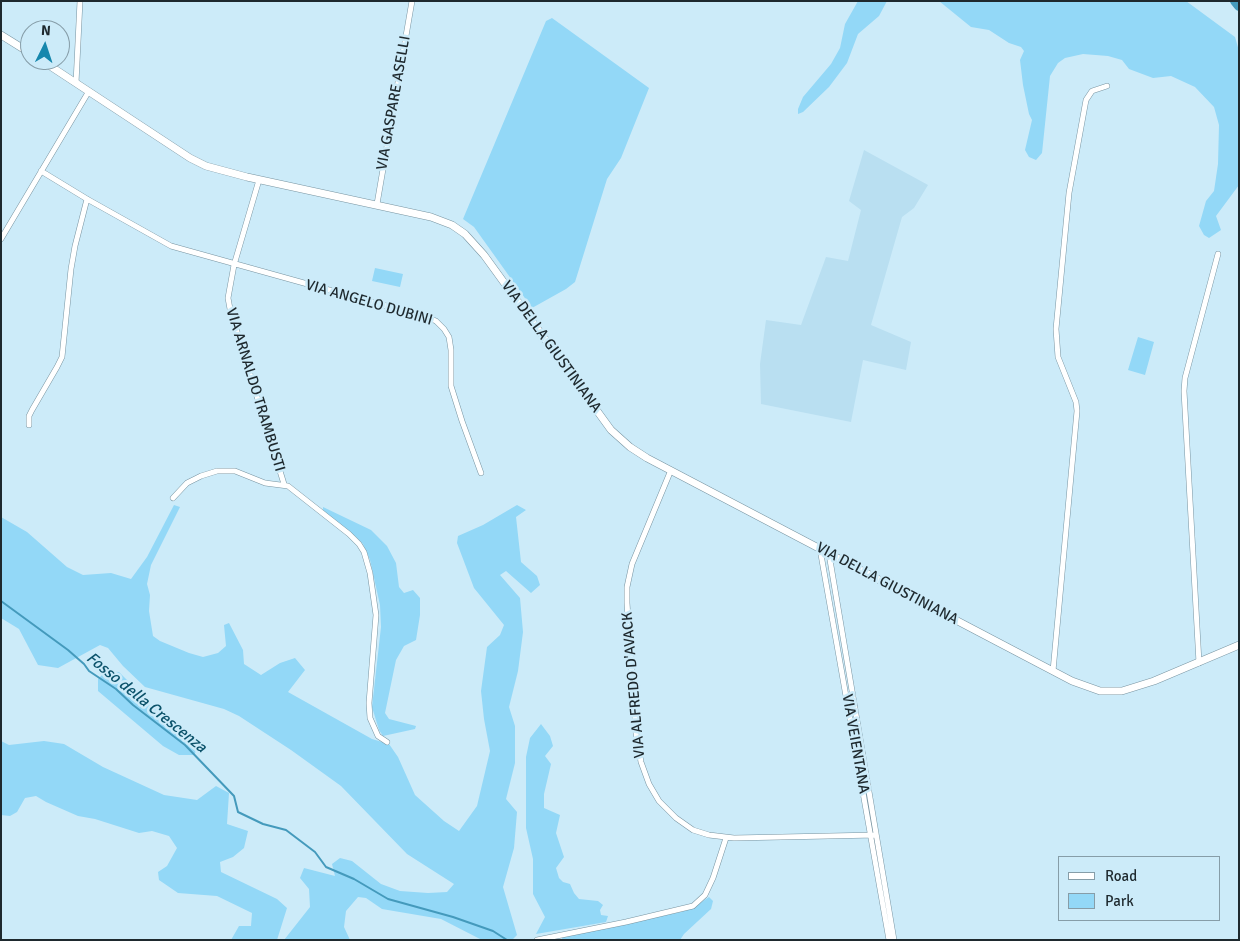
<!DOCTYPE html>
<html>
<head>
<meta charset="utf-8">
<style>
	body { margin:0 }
	#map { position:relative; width:1240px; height:941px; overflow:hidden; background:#ccebf9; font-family:Signika,sans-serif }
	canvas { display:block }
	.frame { position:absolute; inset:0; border:2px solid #1e292e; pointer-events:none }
	.legend { position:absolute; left:1058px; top:856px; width:162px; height:65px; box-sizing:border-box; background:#ccebf9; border:1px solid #869da8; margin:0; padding:6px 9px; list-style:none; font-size:15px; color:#1e292e }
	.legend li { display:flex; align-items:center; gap:10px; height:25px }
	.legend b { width:25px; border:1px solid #869da8 }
	.north { position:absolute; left:20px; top:20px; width:50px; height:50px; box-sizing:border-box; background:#ccebf9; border:1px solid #869da8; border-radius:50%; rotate:4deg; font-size:14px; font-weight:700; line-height:20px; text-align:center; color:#1e292e }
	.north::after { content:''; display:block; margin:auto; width:18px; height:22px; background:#1687ad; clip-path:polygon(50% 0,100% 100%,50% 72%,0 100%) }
</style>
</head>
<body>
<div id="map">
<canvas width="1240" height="941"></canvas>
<div class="frame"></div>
<ul class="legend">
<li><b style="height:6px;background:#fff"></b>Road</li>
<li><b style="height:14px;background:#93d8f7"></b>Park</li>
</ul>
<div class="north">N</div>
</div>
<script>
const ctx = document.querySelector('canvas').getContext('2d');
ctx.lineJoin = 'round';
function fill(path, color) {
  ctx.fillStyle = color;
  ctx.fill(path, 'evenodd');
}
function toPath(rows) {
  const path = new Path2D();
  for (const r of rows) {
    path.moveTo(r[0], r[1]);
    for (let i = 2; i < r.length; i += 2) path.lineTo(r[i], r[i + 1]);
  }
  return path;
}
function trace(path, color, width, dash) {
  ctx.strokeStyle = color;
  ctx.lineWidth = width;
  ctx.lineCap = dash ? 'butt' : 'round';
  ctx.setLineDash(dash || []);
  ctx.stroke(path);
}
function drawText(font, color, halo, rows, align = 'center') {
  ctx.font = font + ' Signika,sans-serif';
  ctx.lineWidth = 5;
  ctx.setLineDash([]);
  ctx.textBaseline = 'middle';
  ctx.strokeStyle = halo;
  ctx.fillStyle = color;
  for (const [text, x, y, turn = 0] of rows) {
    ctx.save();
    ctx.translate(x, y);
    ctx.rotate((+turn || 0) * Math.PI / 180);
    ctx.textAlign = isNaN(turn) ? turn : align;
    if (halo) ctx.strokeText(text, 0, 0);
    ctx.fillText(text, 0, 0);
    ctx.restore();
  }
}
fill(toPath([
	[864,150,928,185,914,208,902,217,871,325,911,342,906,370,863,360,851,422,761,404,760,364,766,320,801,325,826,257,848,261,861,210,849,201]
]), '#b9dff1');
fill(toPath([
	[858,1,887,1,879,16,858,34,847,63,829,87,803,112,798,114,798,109,803,97,831,64,840,48,845,24],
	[939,1,1186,1,1235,37,1239,51,1239,185,1216,216,1221,230,1209,238,1204,235,1199,226,1206,201,1214,191,1218,164,1219,125,1214,107,1195,87,1171,76,1153,78,1129,69,1122,60,1108,56,1083,54,1065,58,1058,63,1050,76,1042,153,1036,160,1029,157,1025,150,1032,120,1029,114,1023,85,1020,60,1024,51,1021,47,1009,43,989,30,971,27],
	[552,18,649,88,621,158,607,179,575,282,566,289,532,308,474,227,463,219,546,21],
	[375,268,403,274,400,287,372,281],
	[1138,337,1154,342,1145,375,1128,370],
	[174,505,180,507,151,565,147,584,150,595,149,611,153,636,160,641,189,653,203,657,218,653,226,646,224,625,229,623,243,650,244,664,261,675,280,663,295,658,305,670,288,692,372,739,389,744,398,757,415,795,444,821,459,831,477,806,490,751,484,719,481,691,487,647,500,635,504,625,474,588,457,543,458,536,483,525,517,505,526,510,516,517,521,562,537,576,540,585,531,593,506,571,500,575,520,598,523,632,518,671,509,707,515,726,515,763,506,799,517,812,514,848,503,887,517,935,512,940,482,940,441,919,382,909,366,898,358,897,346,911,344,927,350,940,284,940,310,907,309,889,300,878,304,868,335,876,332,864,340,858,352,861,381,884,400,891,428,893,447,892,454,884,407,854,341,786,291,750,239,716,224,709,145,687,123,666,108,648,100,645,58,668,38,665,19,629,1,618,1,517,27,532,67,567,83,575,111,573,131,579,147,557],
	[323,507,371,530,387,546,396,563,399,587,404,593,413,590,420,598,420,615,416,640,404,646,396,660,385,713,389,719,416,726,415,729,383,736,379,730,372,707,381,627,380,605,370,560,363,544,356,537,323,512],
	[106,671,119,672,141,694,144,700,199,746,194,755,179,755,163,746,98,691,98,679],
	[541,724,550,736,553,746,545,756,551,764,544,794,544,808,560,815,556,833,564,857,556,868,559,878,563,882,570,884,574,893,579,899,598,901,603,905,600,910,601,915,608,916,606,922,536,934,545,917,533,894,533,859,526,828,526,757,530,738],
	[1,741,9,745,44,741,64,744,103,767,164,795,197,800,216,786,229,793,227,824,248,831,244,848,233,857,220,862,221,872,277,899,287,908,277,940,231,940,239,926,251,926,252,913,217,896,178,893,159,880,158,872,167,866,177,848,169,836,152,831,139,833,95,819,78,816,46,802,36,796,25,798,17,812,10,816,1,815],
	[709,897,713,901,711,909,684,934,680,940,562,940,562,937,681,912,694,907]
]), '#93d8f7');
trace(toPath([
	[1,601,68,650,84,664,89,671,116,689,133,705,185,745,234,796,238,812,263,824,286,830,315,852,326,867,354,879,388,899,453,917,493,931,507,940]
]), '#449abc', 2);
trace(toPath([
	[1235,1,1239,6]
]), '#449abc', 10);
const street = toPath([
	[76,83,80,1],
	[41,171,87,199,171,246,426,317,436,321,444,329,449,337,451,350,451,386,462,421,481,473],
	[259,180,234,265,228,298,230,309,284,484],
	[377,204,412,1],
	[1,239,89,91],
	[29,425,29,416,32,410,57,367,62,357,71,269,75,246,87,199],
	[671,470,632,564,627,587,627,603,636,733,641,762,649,784,659,801,676,818,693,830,709,835,734,838,876,835],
	[173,498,187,483,201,476,217,471,235,471,265,483,288,486,349,534,359,544,364,552,370,573,376,615,369,703,370,718,378,736,387,742],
	[820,549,889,940],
	[829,554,894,940],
	[1199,663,1184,391,1185,378,1218,254],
	[1053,671,1077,411,1076,402,1058,357,1056,329,1069,193,1086,100,1092,91,1107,86],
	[537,940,626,922,693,906,705,895,713,878,726,838]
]);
const secondary = toPath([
	[1,35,30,53],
	[41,60,190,158,206,166,247,177,431,217,452,225,465,234,484,255,611,430,630,447,647,458,1072,681,1100,691,1122,691,1154,681,1239,645]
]);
trace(street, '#7894a1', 6);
trace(secondary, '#7894a1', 8);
trace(street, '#fff', 5);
trace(secondary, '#fff', 7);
drawText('15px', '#1e292e', '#ccebf9', [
	["VIA GASPARE ASELLI",394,103,-80],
	["VIA ANGELO DUBINI",369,303,16],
	["VIA DELLA GIUSTINIANA",551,347,54],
	["VIA ARNALDO TRAMBUSTI",255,390,73],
	["VIA DELLA GIUSTINIANA",887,584,28],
	["VIA ALFREDO D'AVACK",634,685,-95],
	["VIA VEIENTANA",855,744,80]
]);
drawText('italic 16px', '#0c536b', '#ccebf9', [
	["Fosso della Crescenza",146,703,39]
]);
</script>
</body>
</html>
